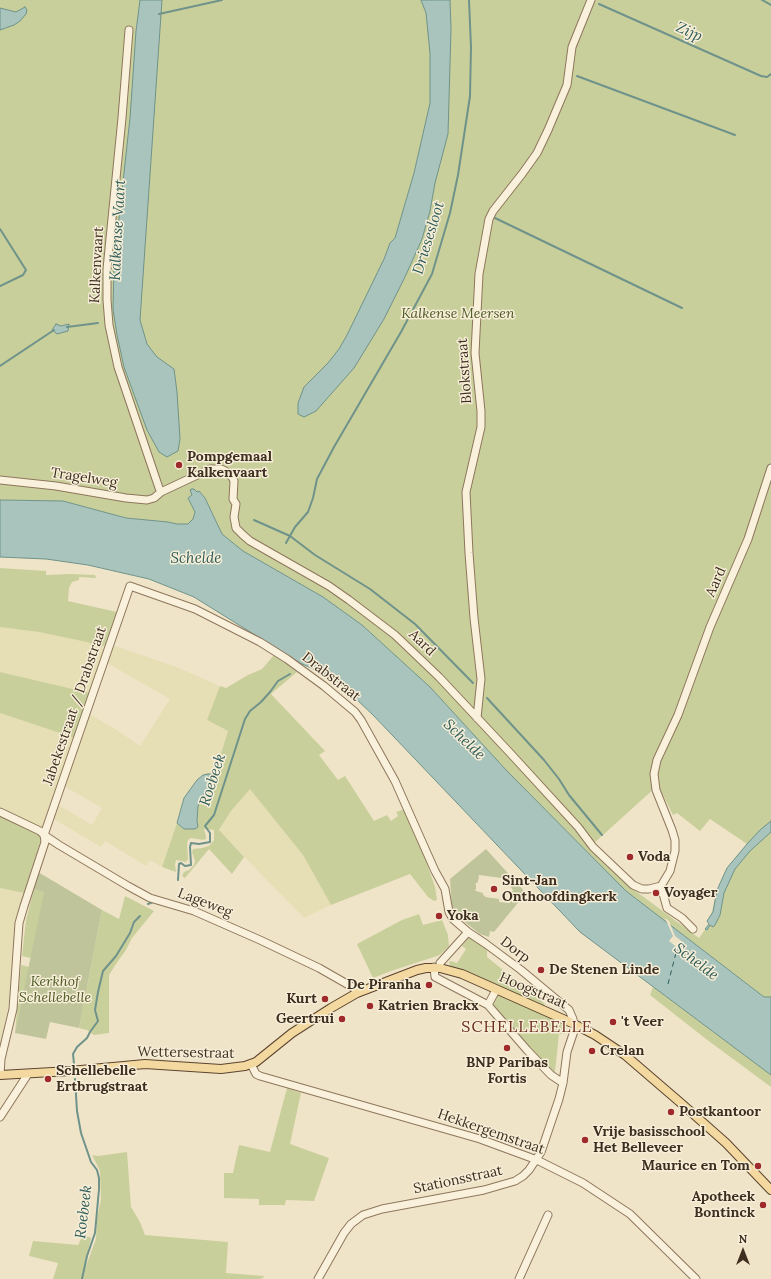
<!DOCTYPE html>
<html>
<head>
<meta charset="utf-8">
<style>
	body { margin:0 }
	#map { position:relative; width:771px; height:1279px; overflow:hidden; background:#f0e4c8; font-family:Lora,serif }
	canvas { display:block }
	.north { position:absolute; left:723px; top:1231px; width:40px; height:40px; -webkit-text-stroke:3px #f7eed8; paint-order:stroke; rotate:0deg; font-size:11px; font-weight:700; line-height:16px; text-align:center; color:#3d2e20 }
	.north::after { content:''; display:block; margin:auto; width:14px; height:18px; background:#3d2e20; clip-path:polygon(50% 0,100% 100%,50% 72%,0 100%) }
</style>
</head>
<body>
<div id="map">
<canvas width="771" height="1279"></canvas>
<div class="north">N</div>
</div>
<script>
const ctx = document.querySelector('canvas').getContext('2d');
ctx.lineJoin = 'round';
function fill(path, color) {
  ctx.fillStyle = color;
  ctx.fill(path, 'evenodd');
}
function toPath(rows) {
  const path = new Path2D();
  for (const r of rows) {
    path.moveTo(r[0], r[1]);
    for (let i = 2; i < r.length; i += 2) path.lineTo(r[i], r[i + 1]);
  }
  return path;
}
function trace(path, color, width, dash) {
  ctx.strokeStyle = color;
  ctx.lineWidth = width;
  ctx.lineCap = dash ? 'butt' : 'round';
  ctx.setLineDash(dash || []);
  ctx.stroke(path);
}
function drawText(font, color, halo, rows, align = 'center') {
  ctx.font = font + ' Lora,serif';
  ctx.lineWidth = 3;
  ctx.setLineDash([]);
  ctx.textBaseline = 'middle';
  ctx.strokeStyle = halo;
  ctx.fillStyle = color;
  for (const [text, x, y, turn = 0] of rows) {
    ctx.save();
    ctx.translate(x, y);
    ctx.rotate((+turn || 0) * Math.PI / 180);
    ctx.textAlign = isNaN(turn) ? turn : align;
    if (halo) ctx.strokeText(text, 0, 0);
    ctx.fillText(text, 0, 0);
    ctx.restore();
  }
}
fill(toPath([
	[0,627,27,630,57,635,87,642,104,648,90,693,0,672],
	[112,645,174,666,220,686,207,720,228,731,214,774,203,775,197,780,184,798,177,823,162,867,150,860,146,866,105,841,101,847,52,818,58,805,92,825,102,808,64,786,89,714,117,730,140,746,170,699,107,663],
	[0,713,75,738,43,830,0,809],
	[250,788,303,855,331,905,304,918,219,831,231,811],
	[0,888,24,893,18,916,9,1002,0,1047]
]), '#e6deb5');
fill(toPath([
	[0,0,771,0,771,997,764,997,626,891,507,771,430,687,362,625,323,597,243,551,222,534,205,498,199,491,192,494,192,495,188,498,195,512,193,519,188,524,177,524,168,522,126,518,63,501,0,500],
	[656,787,660,789,673,815,677,813,700,831,710,819,747,844,727,868,717,890,712,912,707,921,709,924,699,938,633,889,593,844],
	[0,568,46,571,46,575,70,574,95,575,96,578,79,577,79,580,72,582,69,588,68,601,117,612,105,645,101,647,87,642,39,632,0,627],
	[274,655,297,672,271,694,325,751,319,755,338,780,345,776,374,821,387,815,391,821,398,816,396,812,405,809,427,864,435,887,437,900,434,901,428,897,410,874,331,905,303,855,250,789,231,811,219,830,244,857,232,874,209,849,185,878,182,876,184,872,189,870,194,865,195,861,192,852,193,849,202,848,209,846,214,840,214,830,204,829,206,836,206,839,203,840,191,838,188,840,187,844,188,859,186,862,176,860,175,865,176,872,162,867,177,823,184,829,198,827,197,821,198,806,212,782,228,731,207,720,220,686,226,688,248,675,262,669],
	[0,672,90,693,75,738,0,713],
	[0,816,42,836,24,893,0,888],
	[34,889,45,892,31,958,22,956,26,920],
	[125,896,154,911,132,938,126,950,116,964,109,975,109,1033,94,1035,87,1030,79,1028,102,910,119,919],
	[419,914,423,925,442,920,448,935,449,946,441,954,437,956,391,971,373,978,357,944,402,920],
	[468,938,472,938,487,949,487,957,545,1004,543,1006,489,981,450,966,449,962,451,961,457,963,466,949,462,946],
	[21,965,29,967,15,1033],
	[653,987,771,1075,771,1087,706,1039,650,995],
	[498,995,561,1023,564,1026,565,1029,565,1034,559,1034,555,1072,552,1072,543,1063,493,1005],
	[287,1088,301,1093,290,1144,329,1158,314,1201,286,1200,285,1205,259,1205,259,1199,224,1198,224,1173,233,1173,239,1145,270,1152],
	[127,1152,131,1207,140,1222,145,1235,228,1242,226,1273,264,1276,263,1278,260,1279,53,1279,58,1263,29,1256,33,1241,78,1245,82,1237,86,1236,91,1238,82,1277,96,1239,97,1219,101,1199,100,1171,92,1155,98,1156]
]), '#c9cf9b');
fill(toPath([
	[486,849,526,893,494,932,490,931,489,937,480,934,456,915,452,909,450,879],
	[479,875,509,879,509,882,512,882,511,887,513,890,511,894,510,903,499,902,499,899,485,897,485,896,483,895,483,893,476,891,475,890,476,889,476,885,475,884,478,882],
	[38,872,102,910,79,1028,50,1022,46,1039,15,1033,44,892,34,889]
]), '#bfc49a');
const water = toPath([
	[140,0,162,0,140,320,147,344,157,357,174,369,177,392,180,439,178,451,167,457,159,452,147,430,124,367,117,335,113,309,114,264,130,118,136,31,140,0],
	[421,0,450,0,451,29,448,134,435,183,430,211,422,239,405,277,384,319,354,368,316,411,304,417,298,414,298,403,304,387,328,363,339,349,347,335,384,259,390,243,395,238,414,173,430,103,430,53,426,13,421,0],
	[25,7,27,10,26,14,20,21,14,25,0,30,0,8,16,12,25,7],
	[56,324,61,326,69,324,68,331,57,334,52,330,56,324],
	[192,489,194,489,197,492,199,491,205,498,222,534,243,551,323,597,362,625,430,687,507,771,626,891,764,997,771,997,771,1075,580,932,373,715,335,679,300,663,194,597,149,579,88,565,46,559,0,557,0,500,63,501,126,518,168,522,177,524,188,524,193,519,195,512,188,498,192,495,190,490,192,489],
	[208,774,214,774,212,782,198,806,197,821,198,827,195,829,184,829,177,823,184,798,197,780,203,775,208,774],
	[771,821,771,832,750,851,735,869,724,893,720,915,715,925,713,927,710,925,707,930,705,929,709,924,707,921,713,912,717,890,727,868,747,844,760,830,771,821]
]);
fill(water, '#a9c4bc');
trace(water, '#6f938a', 1);
fill(toPath([
	[665,918,669,921,675,936,684,943,679,949,669,941,673,936]
]), '#f0e4c8');
trace(toPath([
	[762,0,771,5],
	[599,4,761,76,767,77,771,74],
	[159,14,222,0],
	[577,76,735,135],
	[495,218,682,308],
	[0,229,26,270,23,275,0,286],
	[67,327,98,323],
	[0,366,54,330],
	[254,520,290,536,315,555,370,589,415,624,473,683],
	[286,543,295,527,308,512,313,498,317,479,334,447,401,332,432,274,450,213,458,175,470,96,471,47,469,0],
	[487,698,544,760,559,779,569,795,602,835],
	[178,880,179,864,181,863,185,866,191,865,190,847,191,843,199,844,210,842,210,833,205,826,214,815,245,719,250,711,261,702,270,692,278,681,290,674],
	[148,904,153,902],
	[74,1064,73,1054,77,1047,87,1038,90,1032,98,1021,95,1010,98,992,103,971,116,956,130,933,134,922,140,916],
	[75,1079,77,1111,81,1133,91,1162,97,1170,99,1178,99,1189,95,1233,87,1256,82,1279]
]), '#6f938a', 2);
trace(toPath([
	[668,984,678,945]
]), '#2f5d5a', 1, [5, 4]);
const minor = toPath([
	[129,30,122,118,107,269,107,300,109,325,118,367,159,488,161,492],
	[0,480,56,486,126,498,147,500,154,498,161,492,210,469,221,469,225,471,232,477,234,481,233,499,236,504,234,517,236,528,243,535,250,541,329,586,349,600,395,635,439,677,511,754,578,827,593,847,633,885,642,889,649,889,661,886,670,871,675,851,675,840,672,830,656,790,654,774,657,760,678,715,710,627,748,539,771,468],
	[477,718,481,679,474,618,469,553,466,492,481,427,481,411,475,353,479,274,489,219,493,211,522,174,537,153,548,130,567,85,572,47,591,0],
	[0,812,40,831,44,835,59,845,128,886,150,898,194,911,260,940,319,968,354,988,357,993],
	[661,886,667,908,682,918,693,929],
	[434,967,435,977,488,1005,527,1050,551,1075,563,1083],
	[440,968,440,963,468,932],
	[488,1005,496,990],
	[251,1064,256,1074,260,1076,480,1139,537,1160,583,1183,630,1214,696,1279],
	[0,1075,1,1059,13,1009,19,923,24,906,45,842,44,835,130,586,195,609,260,642,287,659,324,686,355,712,361,720,395,781,435,871,445,889,449,912,453,919,468,932,486,944,521,970,569,1010,573,1019,572,1023],
	[0,1117,28,1074],
	[318,1279,344,1233,351,1224,363,1215,382,1209,484,1190,515,1181,523,1176,529,1170,541,1152,559,1099,563,1083,567,1052,576,1025],
	[519,1279,548,1215]
]);
const major = toPath([
	[0,1075,70,1071,145,1064,221,1069,245,1066,256,1062,292,1033,331,1008,357,993,417,970,426,968,440,968,462,974,572,1023,595,1035,625,1055,682,1104,726,1143,771,1190]
]);
trace(minor, '#8d765c', 9);
trace(major, '#5b4430', 10);
trace(minor, '#faf1dc', 7);
trace(major, '#f3d9a0', 8);
for (const [x, y, r, color] of [
	[179,465,4,"#9e2a2b"],
	[630,857,4,"#9e2a2b"],
	[494,889,4,"#9e2a2b"],
	[656,893,4,"#9e2a2b"],
	[439,916,4,"#9e2a2b"],
	[541,970,4,"#9e2a2b"],
	[429,985,4,"#9e2a2b"],
	[325,999,4,"#9e2a2b"],
	[370,1006,4,"#9e2a2b"],
	[342,1019,4,"#9e2a2b"],
	[613,1022,4,"#9e2a2b"],
	[507,1048,4,"#9e2a2b"],
	[592,1051,4,"#9e2a2b"],
	[48,1079,4,"#9e2a2b"],
	[671,1112,4,"#9e2a2b"],
	[585,1140,4,"#9e2a2b"],
	[758,1166,4,"#9e2a2b"],
	[763,1205,4,"#9e2a2b"]
]) {
  const dot = new Path2D();
  dot.arc(x, y, r, 0, 2 * Math.PI);
  ctx.fillStyle = color;
  ctx.fill(dot);
  trace(dot, '#f7eed8', 1.5);
}
drawText('14px', '#3d2e20', '#f7eed8', [
	["Kalkenvaart",97,265,-87],
	["Blokstraat",465,371,-94],
	["Tragelweg",84,478,9],
	["Aard",716,582,-66],
	["Aard",422,643,44],
	["Drabstraat",331,677,38],
	["Jabekestraat / Drabstraat",75,706,-71],
	["Lageweg",205,903,21],
	["Dorp",515,950,37],
	["Hoogstraat",533,991,23],
	["Wettersestraat",186,1053,1],
	["Hekkergemstraat",491,1132,19],
	["Stationsstraat",458,1180,-12]
]);
drawText('italic 14px', '#4d5a26', '#f7eed8', [
	["Kalkense Meersen",458,314],
	["Kerkhof",55,982],
	["Schellebelle",55,998]
]);
drawText('bold 14px', '#3d2e20', '#f7eed8', [
	["Pompgemaal",187,457],
	["Kalkenvaart",187,473],
	["Voda",638,857],
	["Sint-Jan",502,881],
	["Onthoofdingkerk",502,897],
	["Voyager",664,893],
	["Yoka",447,916],
	["De Stenen Linde",549,970],
	["De Piranha",421,985,"right"],
	["Kurt",317,999,"right"],
	["Katrien Brackx",378,1006],
	["Geertrui",334,1019,"right"],
	["'t Veer",621,1022],
	["Crelan",600,1051],
	["BNP Paribas",507,1063,"center"],
	["Fortis",507,1079,"center"],
	["Schellebelle",56,1071],
	["Ertbrugstraat",56,1087],
	["Postkantoor",679,1112],
	["Vrije basisschool",593,1132],
	["Het Belleveer",593,1148],
	["Maurice en Tom",750,1166,"right"],
	["Apotheek",755,1197,"right"],
	["Bontinck",755,1213,"right"]
], 'left');
drawText('italic 15px', '#2f5d5a', '#f7eed8', [
	["Zijp",689,32,24],
	["Kalkense Vaart",118,230,-87],
	["Driesesloot",429,238,-73],
	["Schelde",196,559],
	["Schelde",464,740,44],
	["Roebeek",213,780,-72],
	["Schelde",696,962,37],
	["Roebeek",84,1212,-83]
]);
ctx.letterSpacing = '1px';
drawText('16px', '#6b2e1e', '#f7eed8', [
	["SCHELLEBELLE",527,1027]
]);
ctx.letterSpacing = '0px';
</script>
</body>
</html>
